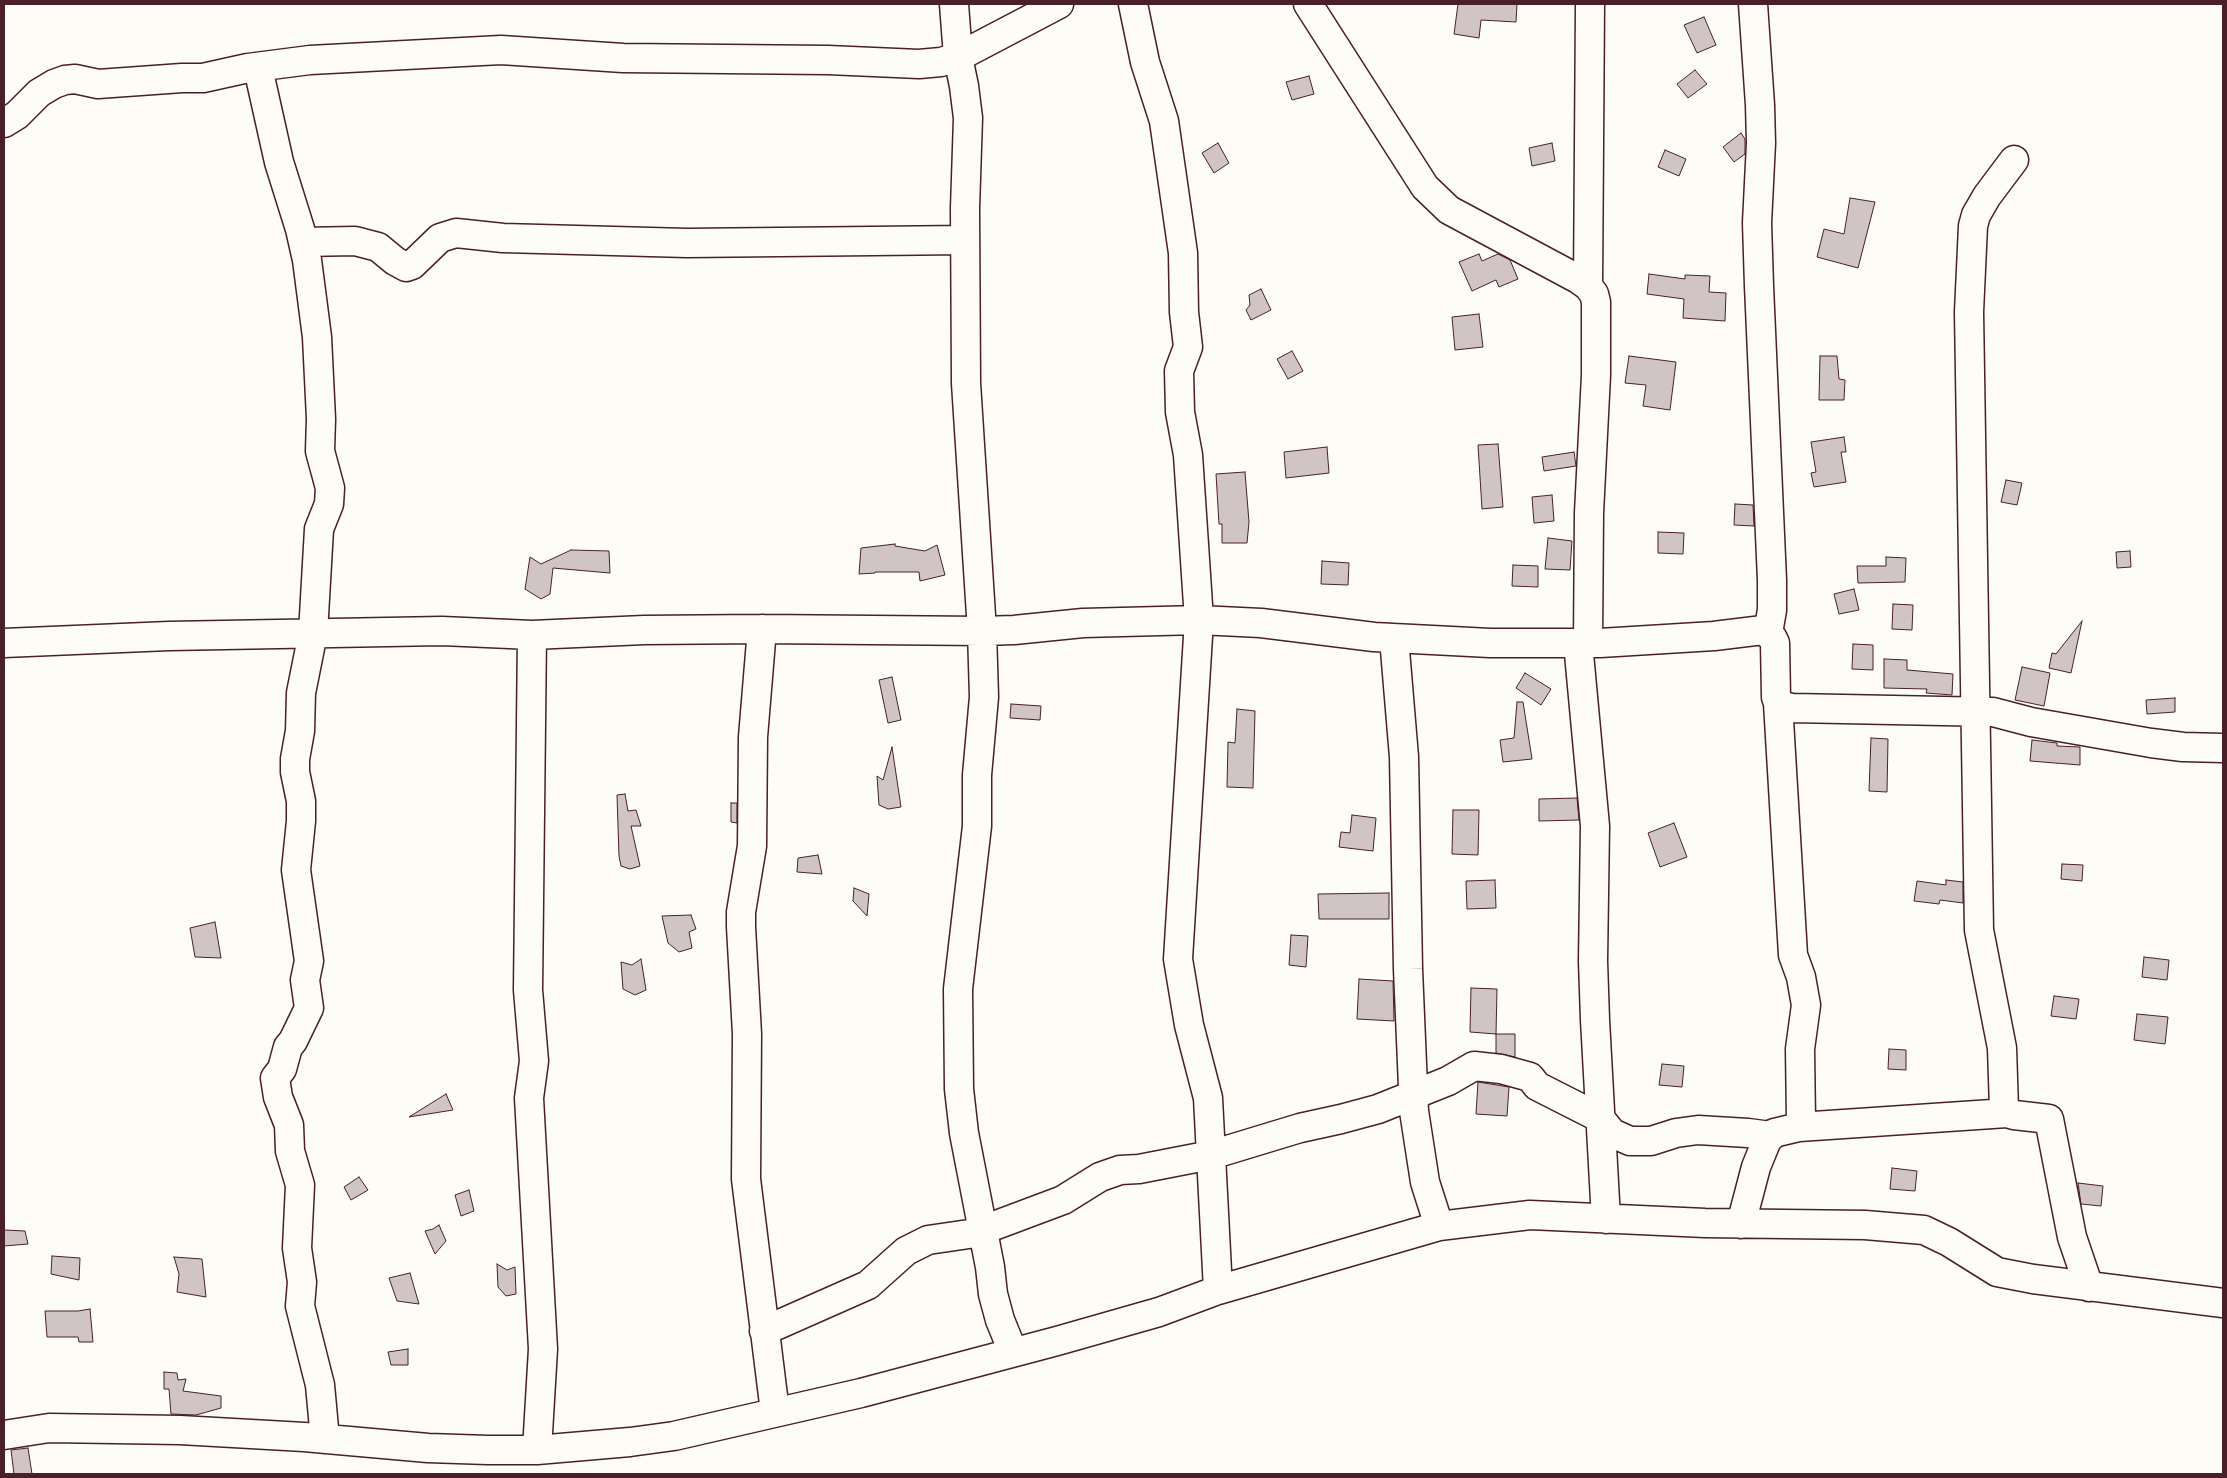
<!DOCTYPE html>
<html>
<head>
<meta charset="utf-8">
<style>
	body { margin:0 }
	#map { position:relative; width:2227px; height:1478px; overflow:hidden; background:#fdfcf7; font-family:"Balsamiq Sans",sans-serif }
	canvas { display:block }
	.frame { position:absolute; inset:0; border:5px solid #4a1f2b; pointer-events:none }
</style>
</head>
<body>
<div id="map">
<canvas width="2227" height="1478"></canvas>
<div class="frame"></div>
</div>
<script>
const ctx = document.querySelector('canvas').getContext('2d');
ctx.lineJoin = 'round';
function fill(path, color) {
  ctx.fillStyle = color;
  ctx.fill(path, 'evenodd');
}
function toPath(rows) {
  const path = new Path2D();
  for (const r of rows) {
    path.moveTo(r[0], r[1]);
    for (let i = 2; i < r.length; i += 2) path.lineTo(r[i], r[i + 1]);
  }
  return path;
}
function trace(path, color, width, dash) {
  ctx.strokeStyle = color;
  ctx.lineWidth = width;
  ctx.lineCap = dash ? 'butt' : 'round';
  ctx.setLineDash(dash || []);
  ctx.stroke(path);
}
const building = toPath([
	[1458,4,1517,4,1516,22,1481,20,1479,38,1454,34,1458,4],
	[1704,17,1716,45,1697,53,1684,25,1704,17],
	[1695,70,1707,84,1688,98,1677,84,1695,70],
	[1309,76,1314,94,1292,100,1286,82,1309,76],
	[1741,133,1745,139,1745,154,1734,162,1723,147,1741,133],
	[1218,143,1229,163,1214,173,1202,153,1218,143],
	[1552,143,1555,161,1532,166,1529,148,1552,143],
	[1665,150,1686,159,1679,176,1658,167,1665,150],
	[1850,198,1875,202,1858,268,1817,257,1824,229,1844,234,1850,198],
	[1479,254,1482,261,1498,254,1510,260,1518,279,1499,287,1496,280,1472,291,1459,262,1479,254],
	[1649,274,1685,279,1685,275,1710,276,1709,292,1726,293,1725,321,1683,318,1684,299,1647,294,1649,274],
	[1261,289,1271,310,1251,320,1246,310,1250,305,1249,295,1261,289],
	[1479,314,1483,347,1455,350,1452,317,1479,314],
	[1292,351,1303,371,1288,379,1277,359,1292,351],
	[1629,356,1676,362,1670,410,1643,406,1646,385,1625,383,1629,356],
	[1820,356,1837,356,1839,379,1845,380,1844,400,1819,400,1820,356],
	[1844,437,1846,452,1841,452,1846,482,1814,487,1811,473,1816,472,1811,442,1844,437],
	[1498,444,1503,507,1482,509,1478,445,1498,444],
	[1327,447,1329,473,1286,478,1284,452,1327,447],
	[1574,452,1576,466,1544,471,1542,457,1574,452],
	[1245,472,1249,522,1247,543,1222,543,1222,524,1219,524,1216,474,1245,472],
	[2006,480,2022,483,2017,505,2001,502,2006,480],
	[1552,495,1554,521,1534,523,1532,497,1552,495],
	[1735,504,1753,505,1754,526,1734,525,1735,504],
	[1658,532,1684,533,1683,554,1658,553,1658,532],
	[1548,538,1572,541,1570,570,1545,569,1548,538],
	[895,544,895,546,925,551,937,545,945,575,920,581,919,572,875,572,875,573,859,574,861,548,895,544],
	[571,550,609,551,610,573,553,568,550,594,541,599,525,589,530,557,541,564,571,550],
	[2130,551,2131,567,2117,568,2116,552,2130,551],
	[1886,557,1906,558,1905,582,1858,583,1857,566,1886,566,1886,557],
	[1322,561,1349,563,1348,585,1321,584,1322,561],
	[1513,565,1538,566,1538,587,1512,586,1513,565],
	[1854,589,1859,610,1839,614,1834,594,1854,589],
	[1893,604,1913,605,1912,630,1892,629,1893,604],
	[2082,621,2071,673,2049,668,2052,653,2056,654,2082,621],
	[1853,644,1873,645,1873,670,1852,669,1853,644],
	[1884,659,1907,660,1907,670,1953,674,1952,695,1926,693,1927,689,1884,688,1884,659],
	[2022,667,2050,673,2044,706,2015,700,2022,667],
	[1525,673,1551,689,1541,705,1516,688,1525,673],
	[892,677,901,720,888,723,879,680,892,677],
	[2175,698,2175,712,2147,714,2146,700,2175,698],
	[1517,702,1523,702,1532,759,1503,762,1500,740,1514,738,1517,702],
	[1011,704,1041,706,1040,720,1010,718,1011,704],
	[1237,709,1255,711,1253,788,1227,787,1228,742,1235,743,1237,709],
	[1871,738,1888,739,1887,792,1869,791,1871,738],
	[2032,740,2057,743,2057,746,2080,747,2080,765,2030,761,2032,740],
	[892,747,901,807,888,809,879,805,877,776,883,780,892,747],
	[625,794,628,811,636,810,641,826,631,826,640,866,630,869,621,866,619,856,617,795,625,794],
	[1577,798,1579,820,1539,821,1539,799,1577,798],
	[731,803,737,803,737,823,731,822,731,803],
	[1453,810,1479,810,1478,855,1452,854,1453,810],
	[1352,815,1376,818,1373,851,1339,847,1341,832,1350,833,1352,815],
	[1674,823,1687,857,1660,867,1648,833,1674,823],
	[818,855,822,874,797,872,798,858,818,855],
	[2062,864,2083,865,2082,881,2061,879,2062,864],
	[1495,880,1496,908,1467,909,1466,881,1495,880],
	[1946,880,1963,882,1963,903,1940,900,1939,904,1914,901,1917,881,1946,885,1946,880],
	[854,888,869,894,867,916,853,901,854,888],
	[1389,893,1389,919,1319,919,1318,894,1389,893],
	[691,915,696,929,689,932,692,948,679,952,668,943,662,916,691,915],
	[215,922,221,958,195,957,190,928,215,922],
	[1291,935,1308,936,1306,967,1289,965,1291,935],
	[2144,957,2169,960,2167,980,2142,977,2144,957],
	[641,959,646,990,635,995,623,989,621,962,632,965,641,959],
	[1359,979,1393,981,1394,1021,1357,1019,1359,979],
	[1471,988,1497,989,1496,1034,1470,1032,1471,988],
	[2054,996,2079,999,2076,1019,2051,1016,2054,996],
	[2137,1014,2168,1017,2165,1044,2134,1040,2137,1014],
	[1496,1034,1515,1034,1515,1057,1496,1053,1496,1034],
	[1889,1049,1906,1050,1906,1070,1888,1069,1889,1049],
	[1662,1064,1684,1066,1682,1087,1659,1085,1662,1064],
	[1478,1082,1509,1087,1507,1116,1476,1114,1478,1082],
	[446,1094,453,1110,409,1117,446,1094],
	[1892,1168,1917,1171,1915,1191,1890,1189,1892,1168],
	[359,1177,368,1190,351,1200,344,1187,359,1177],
	[2078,1183,2103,1186,2101,1206,2081,1204,2078,1183],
	[469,1190,474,1211,461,1216,455,1195,469,1190],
	[439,1225,446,1241,435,1254,425,1231,433,1229,439,1225],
	[4,1230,25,1231,28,1244,4,1246,4,1230],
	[52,1256,80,1258,79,1280,51,1274,52,1256],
	[174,1257,202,1259,206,1297,177,1292,179,1274,174,1257],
	[497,1264,507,1270,515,1267,516,1294,506,1296,498,1287,497,1264],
	[410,1273,419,1304,397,1301,389,1278,410,1273],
	[90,1309,93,1342,79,1342,78,1337,47,1337,45,1311,78,1311,90,1309],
	[408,1349,408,1365,391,1365,388,1352,408,1349],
	[164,1372,177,1373,178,1380,186,1379,183,1391,221,1396,221,1408,196,1415,171,1414,169,1389,164,1389,164,1372],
	[28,1448,32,1474,14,1474,11,1450,28,1448]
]);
fill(building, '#d0c5c4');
trace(building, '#4a1f2b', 1);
const minor = toPath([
	[954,4,958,57,964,86,968,118,965,208,966,383,982,631,984,697,977,775,977,826,958,989,959,1089,964,1133,990,1267,993,1294,1000,1320,1013,1352],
	[1133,4,1145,62,1164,121,1183,253,1184,312,1188,347,1179,371,1180,412,1188,455,1199,620,1178,959,1189,1025,1208,1098,1218,1290],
	[1308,4,1425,187,1449,210,1578,279,1588,286,1594,294,1596,302,1596,375,1589,513,1588,643],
	[1753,4,1760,105,1761,143,1757,223,1759,286,1772,580,1772,610,1768,633],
	[258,68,279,162,300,229,307,260,317,337,321,419,320,451,330,488,329,504,319,529,313,633,301,693,300,731,295,759,295,772,301,801,301,821,296,870,309,961,305,980,309,1008,293,1041,288,1047,282,1069,275,1078,278,1097,289,1125,290,1151,300,1185,297,1248,302,1282,300,1306,320,1385,325,1439],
	[4,123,17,115,39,93,54,84,65,80,75,79,98,84,182,78,203,78,248,68,310,60,501,50,623,58,828,60,919,64,941,62,958,57,1059,4],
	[2014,160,1987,196,1976,215,1973,226,1969,312,1979,930,2002,1048,2004,1109,2007,1113,2014,1115,2049,1119,2072,1237,2089,1287],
	[303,242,355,241,378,247,395,261,406,267,412,265,440,238,456,233,503,238,687,243,965,240],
	[1588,286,1590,4],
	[762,629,753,737,752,846,741,912,741,927,747,1034,746,1179,775,1412],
	[532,635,528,990,534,1061,529,1098,543,1349,537,1450],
	[1394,638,1404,757,1408,969,1414,1111,1425,1182,1439,1226],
	[4,643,169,636,442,631,532,635,644,630,762,629,982,631,1014,630,1083,623,1199,620,1261,623,1374,637,1490,643,1600,643,1714,636,1763,630,1772,637,1775,643,1776,697,1778,703,1784,706,1792,708,1993,712,2031,722,2151,743,2183,747,2223,748],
	[1578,643,1595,826,1593,961,1595,1020,1606,1219],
	[1799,1127,2007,1113],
	[1741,1224,1756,1167,1767,1140,1774,1133,1799,1127,1801,1121,1800,1049,1806,1005,1801,977,1793,955,1778,703],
	[764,1331,868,1285,906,1251,928,1240,969,1234,983,1230,1063,1200,1100,1177,1120,1170,1139,1169,1211,1155,1300,1128,1341,1119,1378,1109,1448,1081,1474,1066,1501,1069,1530,1077,1537,1086,1600,1118,1612,1133,1630,1141,1651,1141,1676,1133,1698,1130,1748,1133,1771,1136],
	[4,1435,49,1428,180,1430,304,1437,428,1448,488,1450,537,1450,630,1442,674,1436,861,1393,1057,1341,1159,1312,1218,1290,1439,1226,1530,1215,1705,1223,1865,1225,1924,1230,1949,1242,1997,1272,2033,1279,2223,1303]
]);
trace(minor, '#4a1f2b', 31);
trace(minor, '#fdfcf7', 28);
</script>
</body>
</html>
